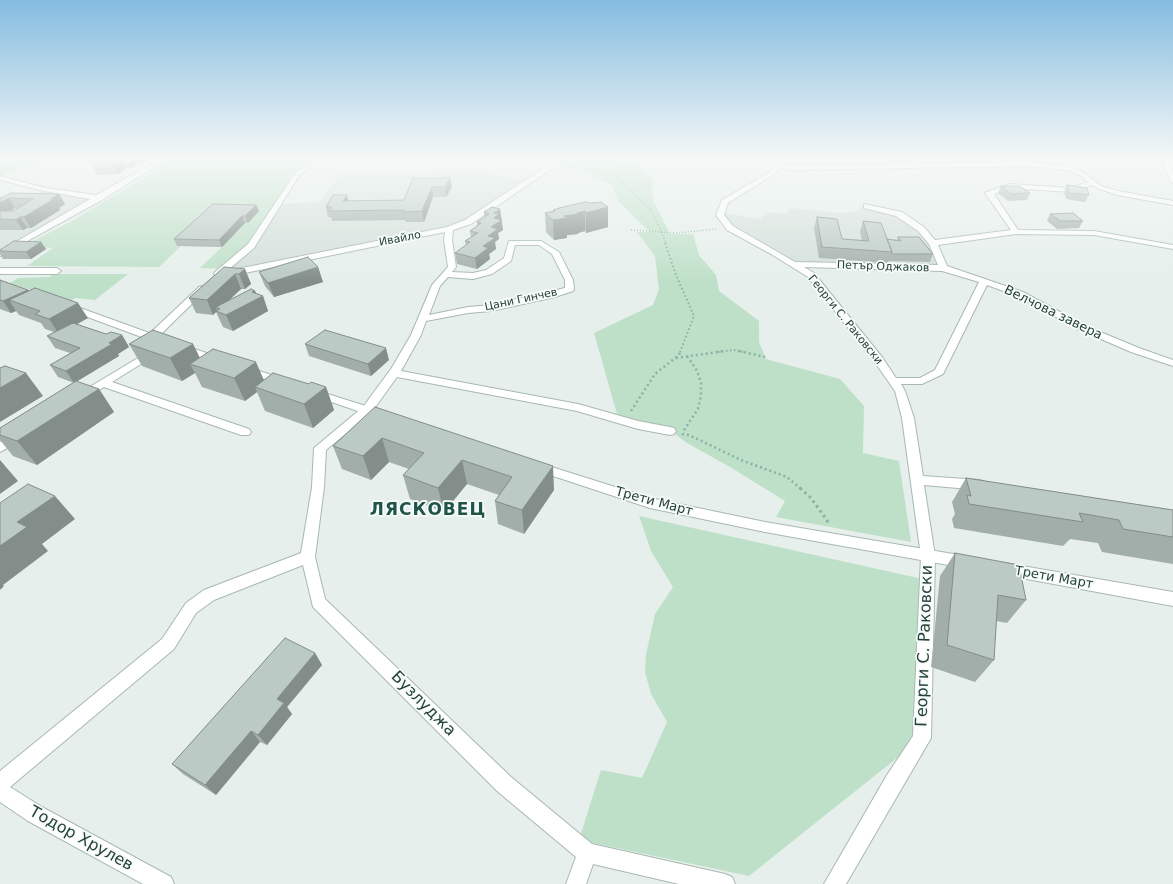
<!DOCTYPE html>
<html>
<head>
<meta charset="utf-8">
<style>
	body { margin:0 }
	canvas { display:block; background:#e6efeb }
</style>
</head>
<body>
<canvas width="1173" height="884"></canvas>
<script>
const ctx = document.querySelector('canvas').getContext('2d');
ctx.lineJoin = 'round';
function fill(path, color) {
  ctx.fillStyle = color;
  ctx.fill(path, 'evenodd');
}
function toPath(rows) {
  const path = new Path2D();
  for (const r of rows) {
    path.moveTo(r[0], r[1]);
    for (let i = 2; i < r.length; i += 2) path.lineTo(r[i], r[i + 1]);
  }
  return path;
}
function trace(path, color, width, dash) {
  ctx.strokeStyle = color;
  ctx.lineWidth = width;
  ctx.lineCap = dash ? 'butt' : 'round';
  ctx.setLineDash(dash || []);
  ctx.stroke(path);
}
function drawText(font, color, halo, rows, align = 'center') {
  ctx.font = font + ' "DejaVu Sans",sans-serif';
  ctx.lineWidth = 3.5;
  ctx.setLineDash([]);
  ctx.textBaseline = 'middle';
  ctx.strokeStyle = halo;
  ctx.fillStyle = color;
  for (const [text, x, y, turn = 0] of rows) {
    ctx.save();
    ctx.translate(x, y);
    ctx.rotate((+turn || 0) * Math.PI / 180);
    ctx.textAlign = isNaN(turn) ? turn : align;
    if (halo) ctx.strokeText(text, 0, 0);
    ctx.fillText(text, 0, 0);
    ctx.restore();
  }
}
fill(toPath([
	[478,171,528,182,480,215,449,229,218,274,278,204,319,202,340,175],
	[46,190,99,198,0,254,0,204,27,193,36,194],
	[867,206,899,214,921,229,943,268,793,264,730,228,720,215,724,213,761,219,766,212,786,214,790,208,840,213,860,211,860,207]
]), '#d4dfda');
fill(toPath([
	[27,158,48,161,3,175,0,175,0,167],
	[170,158,324,158,302,166,294,172,251,246,224,269,200,268,222,247,181,246,159,267,27,266,53,248,23,246,72,221,125,189,154,172],
	[575,158,615,158,615,160,634,165,645,171,652,179,653,200,670,234,693,234,699,255,716,275,719,291,759,321,759,342,766,359,840,379,864,406,863,453,899,461,911,542,776,517,785,501,730,467,687,443,668,429,617,414,594,333,653,305,659,289,655,256,637,232,650,232,618,201,612,185,593,176,590,171,561,168],
	[54,274,128,274,95,300,76,298,68,302,10,283,18,278,49,277],
	[639,516,927,580,922,738,749,876,579,840,601,770,642,778,667,722,651,694,645,672,646,654,655,614,673,587,651,551]
]), '#bfe0c8');
const minor = toPath([
	[12,158,23,158,0,166,0,162,12,158],
	[157,158,164,158,154,167,102,200,0,256,0,251,90,199,44,191,0,180,0,176,46,188,96,195,150,165,157,158],
	[326,158,336,158,313,166,300,174,254,248,221,276,215,276,214,274,215,272,248,244,296,172,309,164,326,158],
	[559,158,567,158,471,224,453,230,452,240,456,267,452,272,473,273,486,270,504,258,509,241,541,241,559,252,573,280,574,289,573,291,555,297,491,311,468,313,426,321,421,335,401,371,578,404,638,421,670,427,674,428,676,431,674,434,670,435,638,429,577,411,397,377,371,413,326,450,324,487,315,557,325,599,511,777,592,844,725,874,732,877,735,884,679,884,593,864,586,884,566,884,576,857,497,791,313,607,303,565,214,600,196,613,174,649,10,787,42,807,171,877,174,884,143,884,28,821,0,802,0,771,162,639,186,603,204,590,301,553,312,487,314,448,363,407,391,369,411,335,432,285,448,267,444,240,445,232,230,276,227,275,226,273,227,271,447,227,465,220,559,158],
	[515,245,539,245,552,254,565,280,565,288,491,305,468,307,429,315,440,286,448,277,473,279,492,274,511,261,515,245],
	[778,158,785,158,781,163,790,166,1029,162,1068,166,1084,173,1101,186,1118,191,1173,201,1173,205,1117,195,1097,188,1092,185,1071,192,1011,188,994,194,1018,230,1094,231,1173,245,1173,249,1094,235,1016,234,938,245,947,266,1023,292,1086,326,1139,348,1173,360,1173,366,1131,352,1080,330,1017,296,987,285,943,374,922,384,901,384,905,391,914,418,923,476,980,480,985,482,986,485,985,488,980,490,924,485,935,556,931,738,846,884,824,884,887,775,913,736,921,556,902,418,895,391,874,361,808,277,771,254,727,230,716,215,722,200,771,171,778,158],
	[1029,166,1067,170,1080,175,1088,182,1070,188,1010,184,987,192,985,193,1011,230,935,240,924,227,902,212,864,204,864,208,896,216,918,231,929,244,938,265,795,262,733,226,724,215,728,203,776,173,779,167,789,170,1029,166],
	[804,267,942,271,979,282,935,370,920,378,896,378,882,357,814,273,804,267],
	[1162,158,1168,158,1173,172,1173,183,1170,181,1162,158],
	[0,268,57,268,61,271,57,274,0,274,0,268],
	[202,286,206,289,205,291,155,340,147,340,146,338,147,336,199,287,202,286],
	[153,349,158,352,157,354,112,382,249,429,251,432,249,435,241,435,104,387,86,398,82,399,78,398,76,396,78,394,153,349],
	[18,433,22,434,24,437,22,440,0,452,0,442,18,433]
]);
const tertiary = toPath([
	[69,304,163,338,164,340,159,343,155,342,66,309,64,307,66,305,69,304],
	[182,345,222,358,223,360,218,363,178,350,177,348,178,346,182,345],
	[246,367,288,380,289,382,284,385,242,372,241,370,242,368,246,367],
	[315,390,388,413,390,416,388,419,384,420,311,395,309,393,311,391,315,390],
	[539,463,650,498,765,522,965,556,970,558,972,562,970,566,965,568,765,532,650,508,535,470,533,467,535,464,539,463],
	[1005,563,1173,592,1173,606,1005,575,1000,573,998,569,1000,565,1005,563]
]);
trace(minor, '#a8b8b2', 2);
trace(tertiary, '#a8b8b2', 2);
trace(toPath([
	[603,158,610,171,650,209,661,230,666,244],
	[631,230,676,233,717,229]
]), '#86b3a5', 1.5, [1, 2]);
trace(toPath([
	[665,243,676,275,694,316,680,352],
	[718,352,734,350,744,352]
]), '#86b3a5', 2, [1.5, 2.5]);
trace(toPath([
	[739,351,765,357],
	[676,358,725,351],
	[631,411,655,374,679,355,680,351],
	[684,430,698,409,701,395,701,382,697,371,688,357],
	[682,434,689,435,741,460,787,477,801,489]
]), '#86b3a5', 2.5, [2, 3]);
trace(toPath([
	[800,488,810,497,827,520,828,524]
]), '#86b3a5', 3, [2.5, 3.5]);
fill(minor, '#fff');
fill(tertiary, '#fff');
fill(toPath([
	[89,158,149,158,143,163,138,163,132,168,127,168,118,174,97,175],
	[450,178,452,187,446,197,433,197,424,222,406,222,405,220,332,221,331,217,328,217,326,207,347,195,348,201,404,200],
	[1067,185,1089,195,1085,202,1066,199,1064,192],
	[1001,186,1030,193,1027,200,1008,201,998,193],
	[59,194,65,204,59,208,60,210,31,228,27,228,23,230,0,230,0,198],
	[15,208,17,208,13,211,10,211],
	[256,205,259,211,248,223,245,223,222,247,177,246,174,239],
	[608,207,608,227,586,233,585,231,578,233,578,234,567,235,567,238,554,240,546,232,545,213,554,211,553,210,559,209,559,208],
	[500,209,503,230,498,233,499,239,495,242,496,249,489,254,490,259,477,269,457,264,455,253,466,245,465,241,471,237,470,231,477,226,477,222,484,217,484,212],
	[1050,214,1083,221,1079,228,1057,229,1047,221],
	[817,217,842,239,862,240,860,232,863,221,887,239,897,240,898,237,933,254,930,262,889,261,888,263,819,258,814,228],
	[41,242,46,249,31,259,3,259,0,254,0,250],
	[224,267,245,269,251,284,245,289,241,289,228,301,255,291,257,294,263,296,268,311,233,331,223,327,216,312,213,315,196,313,189,298],
	[318,267,323,282,274,297,265,286,259,272],
	[0,280,28,290,88,318,77,324,106,334,122,335,129,347,118,354,119,356,76,382,99,389,114,412,37,465,13,456,0,440,0,428,74,383,58,377,50,365,70,353,55,348,47,336,54,332,45,329,41,323,19,315,16,311,11,313,0,309],
	[129,344,193,344,200,358,264,380,309,384,326,387,334,410,313,428,265,411,257,392,245,401,202,387,195,373,182,381,142,366],
	[305,344,389,360,371,376,309,356],
	[375,407,554,490,524,534,498,524,495,501,499,495,467,484,444,512,410,499,403,475,409,469,389,462,371,480,342,469,333,446],
	[966,478,1173,510,1173,564,1102,552,1098,543,1070,539,1063,546,954,528,952,519,955,514,952,502],
	[955,553,1026,600,1007,623,996,621,994,660,975,682,931,667,940,576],
	[315,653,322,665,287,707,292,714,267,745,260,742,216,795,183,774,172,764]
]), '#a1aea9');
fill(toPath([
	[110,158,122,158,127,168,118,174],
	[128,158,136,158,138,163,132,168],
	[141,158,149,158,143,163],
	[450,178,452,187,446,197,445,187],
	[432,187,433,197,424,222,422,211],
	[59,194,65,204,59,208,60,210,31,228,24,217],
	[347,195,349,205,343,201],
	[9,198,15,208,0,217,0,203],
	[256,205,259,211,248,223,245,216],
	[608,207,608,227,586,233,586,213],
	[500,209,503,230,498,233,499,239,495,242,496,249,489,254,490,259,477,269,475,258,483,246,488,236,491,227,494,213],
	[585,211,585,231,578,233,578,234,567,235,567,238,554,240,553,220,564,216],
	[242,216,245,223,222,247,219,240],
	[20,217,27,228,23,230,16,220],
	[41,242,46,249,31,259,26,252],
	[318,267,323,282,274,297,268,283],
	[245,269,251,284,245,289,239,274],
	[235,274,241,289,220,309,216,307,217,311,216,311,216,312,213,315,207,300],
	[28,290,36,302,9,300,16,311,11,313,3,301],
	[255,291,258,298,263,296,268,311,233,331,226,315,252,292],
	[78,303,88,318,59,334,49,319],
	[122,335,129,347,118,354,119,356,74,383,66,371,109,343],
	[193,344,204,367,190,364,195,373,182,381,170,358],
	[386,348,389,360,371,376,368,364],
	[256,362,266,385,255,387,257,392,245,401,234,378],
	[26,373,43,396,0,422,0,388],
	[326,387,334,410,313,428,304,404],
	[99,389,114,412,37,465,17,441],
	[382,438,389,462,371,480,363,456],
	[0,460,18,481,0,494],
	[462,460,467,484,444,512,438,488],
	[553,466,554,490,524,534,522,510],
	[55,496,75,519,42,544,48,551,3,585,4,586,0,590,0,546,17,522],
	[315,653,322,665,287,707,292,714,267,745,258,735,277,699],
	[251,731,260,742,216,795,205,785]
]), '#838d89');
const building = toPath([
	[413,178,450,178,445,187,432,187,422,211,403,212,404,210,329,211,332,207,326,207,333,195,347,195,343,201,404,200,413,178],
	[1067,185,1087,188,1089,195,1069,193,1067,185],
	[1001,186,1019,186,1030,193,1011,194,1001,186],
	[11,193,59,194,51,199,54,199,24,217,20,217,16,220,0,219,0,211,13,211,33,199,9,198,0,203,0,198,2,198,11,193],
	[585,202,591,203,601,202,608,207,586,213,585,211,577,213,578,214,564,216,567,218,553,220,545,213,555,211,553,210,560,208,559,208,585,202],
	[213,204,256,205,245,216,242,216,219,240,174,239,213,204],
	[492,207,500,209,494,213,499,214,494,218,502,220,491,227,498,229,488,236,495,238,483,246,488,248,475,258,455,253,470,242,465,241,478,233,470,231,481,223,477,222,489,214,484,212,492,207],
	[1073,213,1083,221,1061,221,1050,214,1073,213],
	[817,217,837,219,842,239,869,241,863,221,881,223,892,252,822,247,817,217],
	[898,237,919,237,933,254,891,254,892,252,887,239,901,241,898,237],
	[14,241,41,242,26,252,0,251,0,250,14,241],
	[308,257,318,267,268,283,259,272,308,257],
	[224,267,245,269,239,274,235,274,207,300,189,298,224,267],
	[0,280,28,290,3,301,0,300,0,280],
	[35,288,78,303,49,319,35,314,40,311,9,300,35,288],
	[251,289,255,291,252,292,263,296,226,315,216,311,220,309,216,307,251,289],
	[73,323,106,334,111,332,122,335,109,343,112,344,66,371,50,365,80,348,47,336,73,323],
	[153,330,193,344,170,358,129,344,153,330],
	[325,330,386,348,368,364,305,344,325,330],
	[213,349,256,362,234,378,190,364,213,349],
	[5,366,26,373,0,388,0,368,5,366],
	[273,373,309,384,311,382,326,387,304,404,255,387,273,373],
	[76,381,99,389,17,441,0,435,0,428,76,381],
	[375,407,553,466,522,510,495,501,512,477,462,460,438,488,403,475,424,453,382,438,363,456,333,446,375,407],
	[966,478,1173,510,1173,537,1123,529,1119,520,1079,513,1083,522,969,504,967,495,971,496,966,478],
	[28,484,55,496,17,522,27,527,0,546,0,503,28,484],
	[955,553,1019,565,1026,600,998,595,994,660,947,645,955,553],
	[285,638,315,653,277,699,284,703,258,735,251,731,205,785,172,764,285,638]
]);
fill(building, '#bbcac4');
trace(building, '#838d89', 1);
const sky = ctx.createLinearGradient(0, 0, 0, 282);
sky.addColorStop(0, '#84bce0');
sky.addColorStop(0.56, '#f4f8f6');
sky.addColorStop(1, '#f4f8f600');
ctx.fillStyle = sky;
ctx.fillRect(0, 0, 1173, 282);
drawText('11px', '#24423a', '#f7fbf9', [
	["Ивайло",400,239,-11],
	["Петър Оджаков",883,267,2],
	["Цани Гинчев",521,300,-12],
	["Георги С. Раковски",845,320,51]
]);
drawText('13px', '#24423a', '#f7fbf9', [
	["Велчова завера",1053,313,26],
	["Трети Март",654,502,15],
	["Трети Март",1054,578,10]
]);
drawText('16px', '#24423a', '#f7fbf9', [
	["Георги С. Раковски",925,646,-88],
	["Бузлуджа",423,704,45],
	["Тодор Хрулев",81,839,29]
]);
ctx.letterSpacing = '1px';
drawText('bold 17px', '#1f5548', '#f7fbf9', [
	["ЛЯСКОВЕЦ",428,511]
]);
ctx.letterSpacing = '0px';
</script>
</body>
</html>
